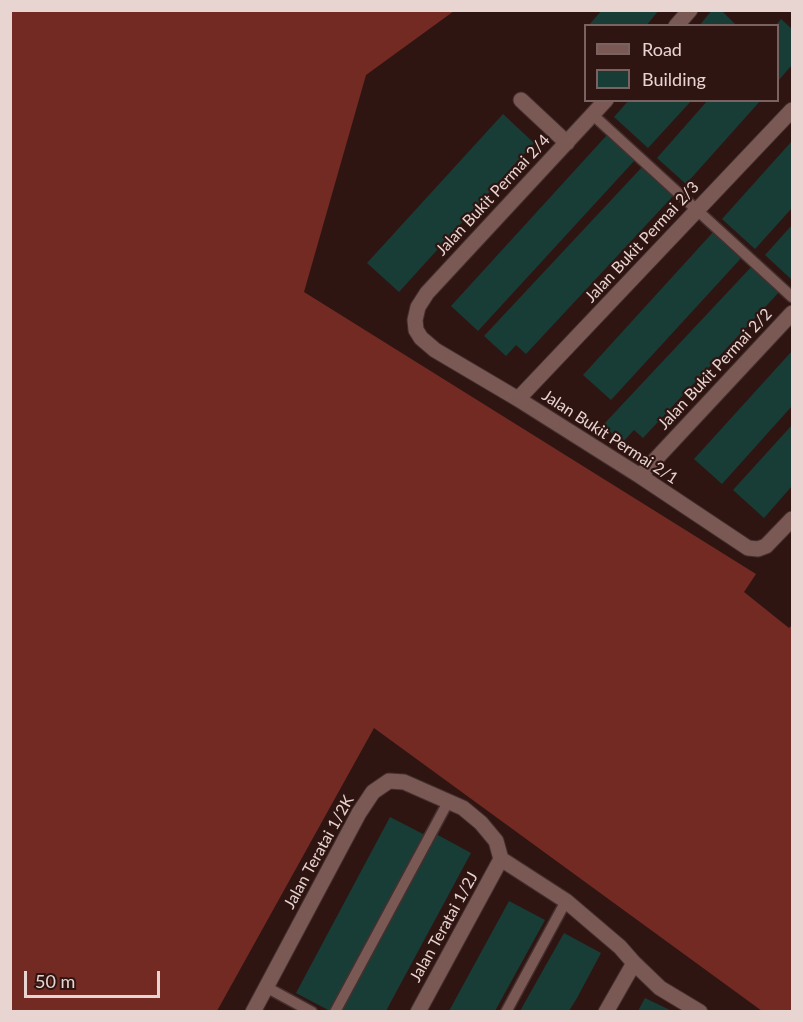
<!DOCTYPE html>
<html>
<head>
<meta charset="utf-8">
<style>
	body { margin:0 }
	#map { position:relative; width:803px; height:1022px; overflow:hidden; background:#2f1512; font-family:Lato,sans-serif }
	canvas { display:block }
	.frame { position:absolute; inset:0; border:12px solid #e8d5d2; pointer-events:none }
	.legend { position:absolute; left:584px; top:24px; width:195px; height:78px; box-sizing:border-box; background:#2f1512; border:2px solid #79625f; margin:0; padding:8px 10px; list-style:none; font-size:18px; color:#e8d5d2 }
	.legend li { display:flex; align-items:center; gap:12px; height:30px }
	.legend b { width:30px; border:2px solid #79625f }
	.scale { position:absolute; left:24px; top:971px; width:136px; height:27px; box-sizing:border-box; border:3px solid #e8d5d2; border-top:0; padding-left:8px; font-size:18px; line-height:21px; white-space:nowrap; color:#e8d5d2; -webkit-text-stroke:4px #2f1512; paint-order:stroke }
</style>
</head>
<body>
<div id="map">
<canvas width="803" height="1022"></canvas>
<div class="frame"></div>
<ul class="legend">
<li><b style="height:8px;background:#7a5954"></b>Road</li>
<li><b style="height:16px;background:#183d36"></b>Building</li>
</ul>
<div class="scale">50 m</div>
</div>
<script>
const ctx = document.querySelector('canvas').getContext('2d');
ctx.lineJoin = 'round';
function fill(path, color) {
  ctx.fillStyle = color;
  ctx.fill(path, 'evenodd');
}
function toPath(rows) {
  const path = new Path2D();
  for (const r of rows) {
    path.moveTo(r[0], r[1]);
    for (let i = 2; i < r.length; i += 2) path.lineTo(r[i], r[i + 1]);
  }
  return path;
}
function trace(path, color, width, dash) {
  ctx.strokeStyle = color;
  ctx.lineWidth = width;
  ctx.lineCap = dash ? 'butt' : 'round';
  ctx.setLineDash(dash || []);
  ctx.stroke(path);
}
function drawText(font, color, halo, rows, align = 'center') {
  ctx.font = font + ' Lato,sans-serif';
  ctx.lineWidth = 4.5;
  ctx.setLineDash([]);
  ctx.textBaseline = 'middle';
  ctx.strokeStyle = halo;
  ctx.fillStyle = color;
  for (const [text, x, y, turn = 0] of rows) {
    ctx.save();
    ctx.translate(x, y);
    ctx.rotate((+turn || 0) * Math.PI / 180);
    ctx.textAlign = isNaN(turn) ? turn : align;
    if (halo) ctx.strokeText(text, 0, 0);
    ctx.fillText(text, 0, 0);
    ctx.restore();
  }
}
fill(toPath([
	[10,11,454,11,366,75,304,292,756,574,744,592,789,628,792,625,792,1011,762,1011,374,728,217,1011,11,1011]
]), '#732a23');
fill(toPath([
	[602,10,659,10,646,26,588,26],
	[712,10,721,10,737,26,699,26],
	[781,19,792,29,792,65,778,81,778,26,775,26],
	[629,100,692,100,648,148,614,117],
	[708,100,761,100,686,184,657,158],
	[503,114,534,143,399,292,367,263],
	[607,135,635,160,478,331,451,306],
	[792,141,792,208,755,249,722,219],
	[643,166,674,195,526,354,516,345,506,356,484,336],
	[792,225,792,278,791,279,765,255],
	[715,230,743,256,611,400,583,375],
	[754,264,781,290,643,438,634,430,622,443,603,425],
	[792,351,792,406,722,484,694,459],
	[792,425,792,486,764,518,733,490],
	[390,817,425,835,330,1011,296,993],
	[436,834,471,853,386,1011,340,1011],
	[509,901,545,920,495,1011,449,1011],
	[564,933,601,953,577,998,569,1011,520,1011],
	[645,998,672,1011,638,1011]
]), '#183d36');
const service = toPath([
	[593,115,792,297],
	[266,987,312,1012],
	[335,1012,448,802],
	[506,1012,566,901]
]);
const minor = toPath([
	[676,26,690,10],
	[521,100,567,143],
	[606,100,427,293,418,307,415,320,416,330,421,338,435,350,518,399,640,476,748,548,758,549,766,546,792,519],
	[518,399,792,110],
	[640,476,792,313],
	[501,859,566,901,620,947,634,963,660,988,700,1012],
	[253,1012,359,813,373,792,389,781,404,782,463,808,481,823,496,841,501,859],
	[418,1012,501,859],
	[606,1012,634,963]
]);
trace(service, '#44302f', 13);
trace(minor, '#44302f', 17);
trace(service, '#7a5954', 10);
trace(minor, '#7a5954', 15);
drawText('16px', '#e8d5d2', '#2f1512', [
	["Jalan Bukit Permai 2/4",493,195,-47],
	["Jalan Bukit Permai 2/3",642,242,-47],
	["Jalan Bukit Permai 2/2",715,369,-47],
	["Jalan Bukit Permai 2/1",610,437,33],
	["Jalan Teratai 1/2K",319,852,-61],
	["Jalan Teratai 1/2J",444,927,-61]
]);
</script>
</body>
</html>
